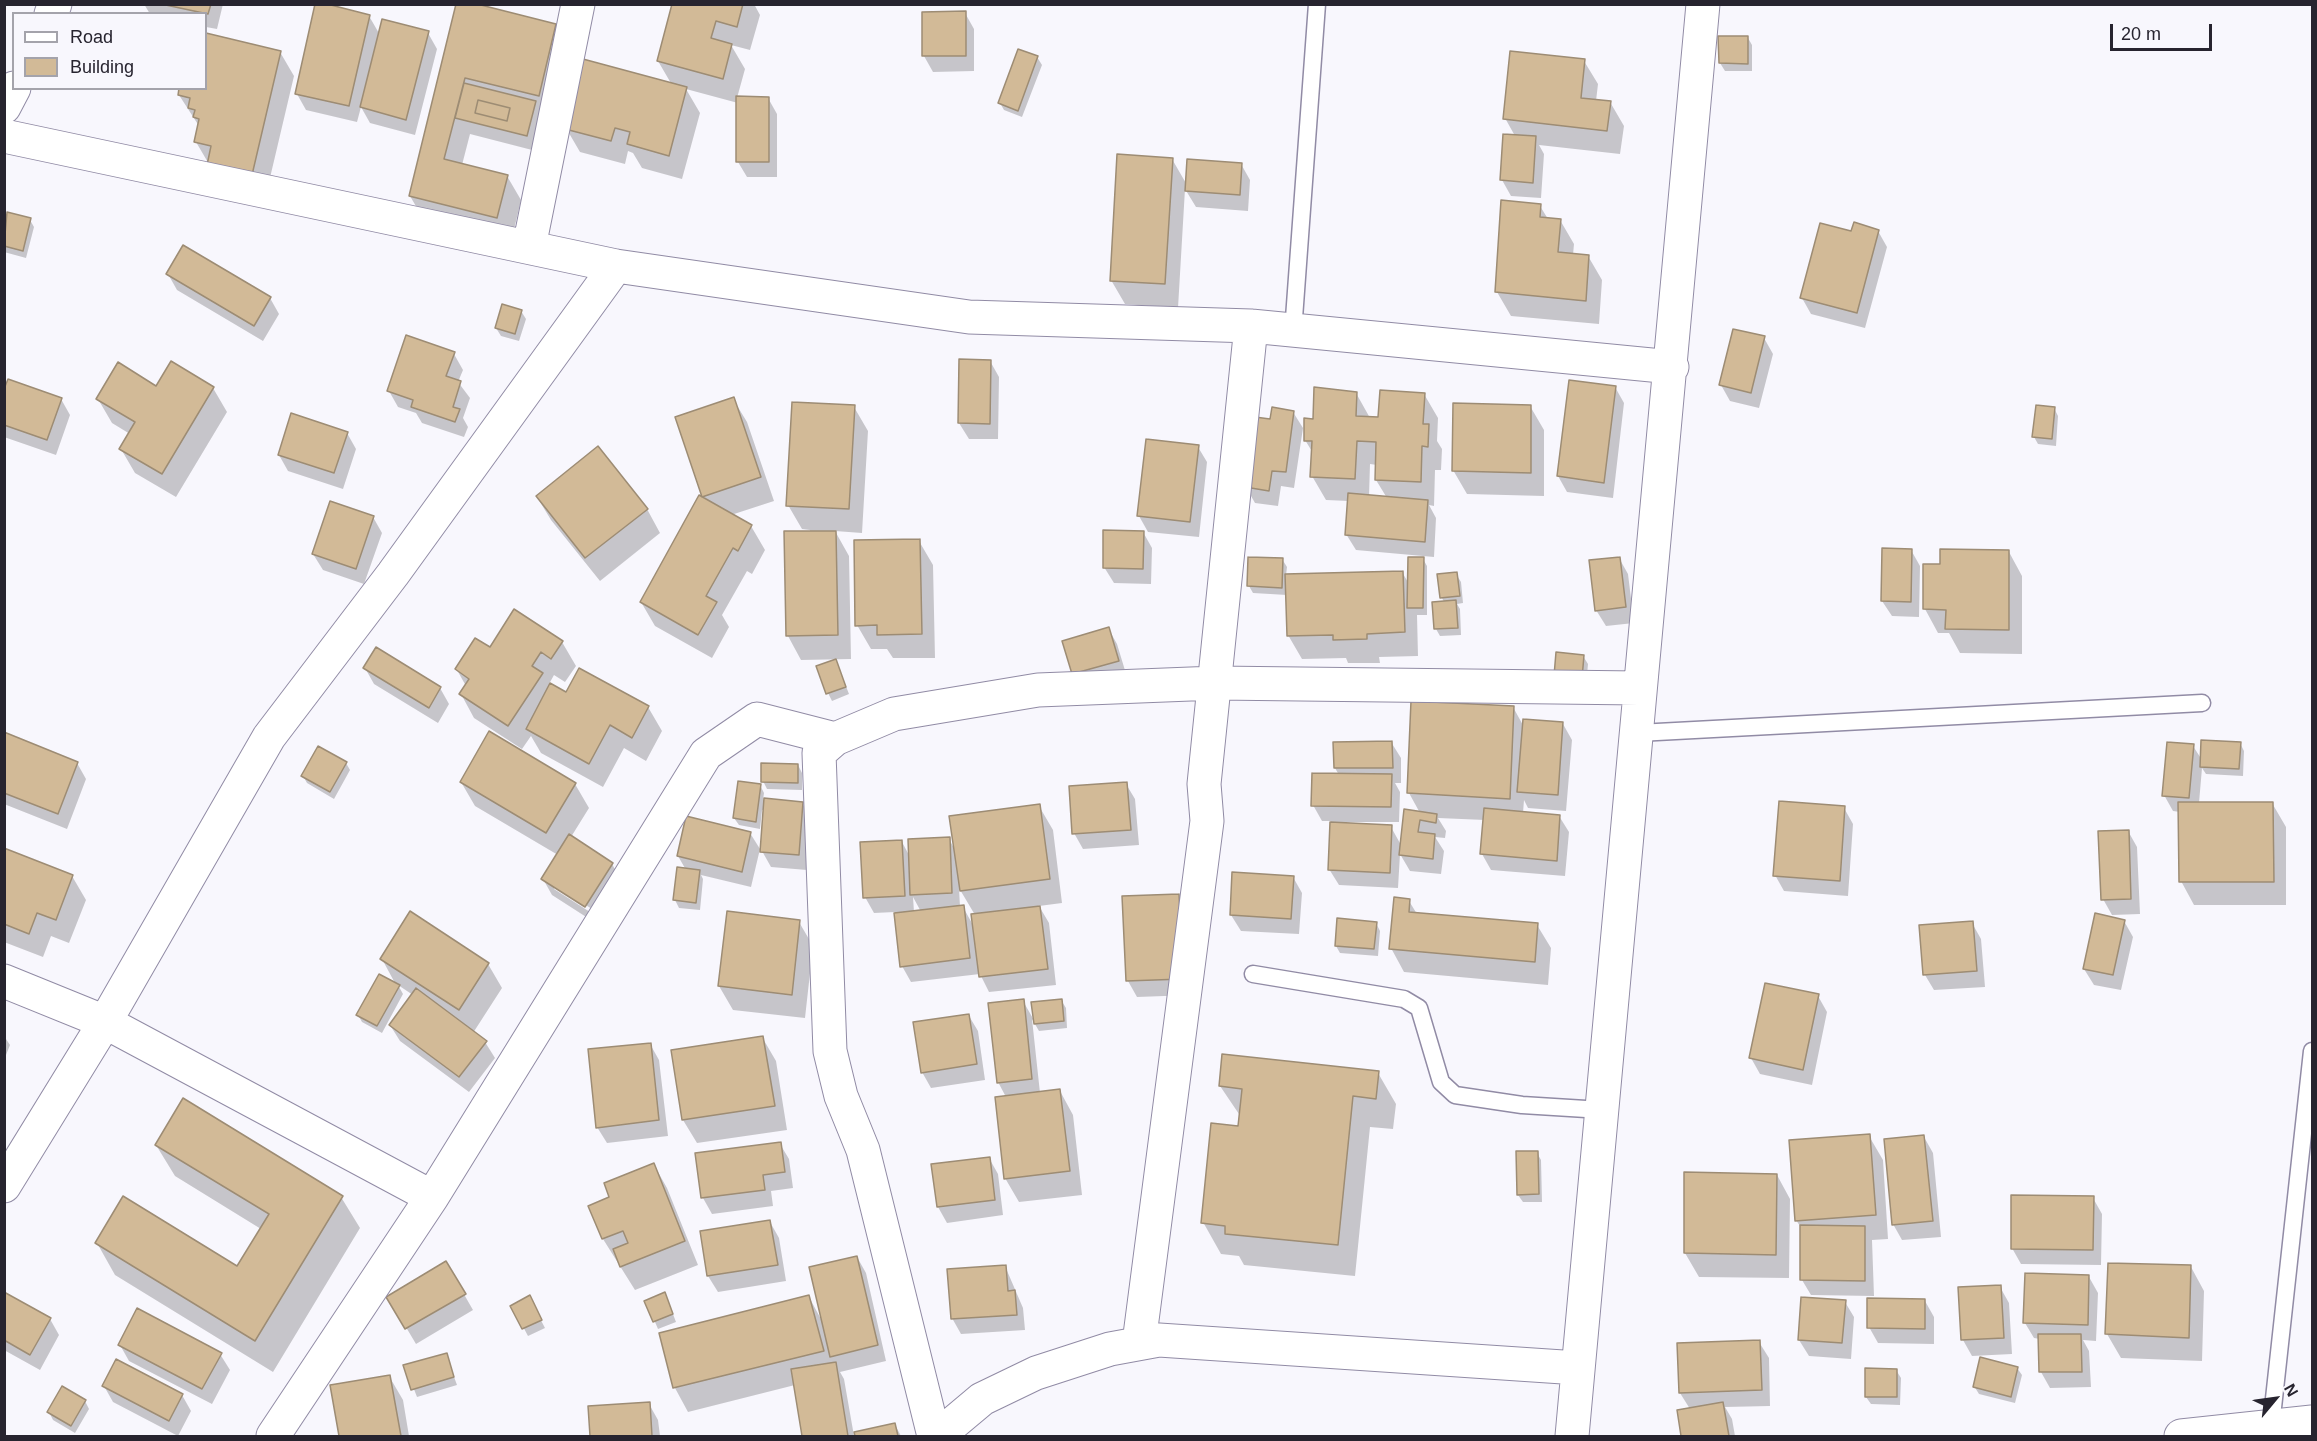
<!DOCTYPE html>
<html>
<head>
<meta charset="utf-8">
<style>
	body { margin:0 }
	#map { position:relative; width:2317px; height:1441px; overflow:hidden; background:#f8f7fd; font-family:Helvetica,sans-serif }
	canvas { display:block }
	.frame { position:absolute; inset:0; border:6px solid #27242f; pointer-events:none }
	.legend { position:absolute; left:12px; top:12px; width:195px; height:78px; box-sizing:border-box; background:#f8f7fd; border:2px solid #a4a3ab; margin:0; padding:8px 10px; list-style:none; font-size:18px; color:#27242f }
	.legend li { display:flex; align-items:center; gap:12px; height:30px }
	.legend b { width:30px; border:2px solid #a4a3ab }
	.north { position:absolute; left:2245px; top:1369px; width:60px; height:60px; -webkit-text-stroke:4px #f8f7fd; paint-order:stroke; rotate:61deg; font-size:16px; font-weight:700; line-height:24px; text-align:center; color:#27242f }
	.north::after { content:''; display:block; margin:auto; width:21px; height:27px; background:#27242f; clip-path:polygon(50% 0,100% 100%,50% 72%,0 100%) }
	.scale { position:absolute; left:2110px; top:24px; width:102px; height:27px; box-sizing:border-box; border:3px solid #27242f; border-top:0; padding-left:8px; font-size:18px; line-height:21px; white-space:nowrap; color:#27242f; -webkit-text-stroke:4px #f8f7fd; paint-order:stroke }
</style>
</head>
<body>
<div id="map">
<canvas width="2317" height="1441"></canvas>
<div class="frame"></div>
<ul class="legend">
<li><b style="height:8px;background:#fff"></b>Road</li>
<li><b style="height:16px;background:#d2ba97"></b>Building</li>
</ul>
<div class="north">N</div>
<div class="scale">20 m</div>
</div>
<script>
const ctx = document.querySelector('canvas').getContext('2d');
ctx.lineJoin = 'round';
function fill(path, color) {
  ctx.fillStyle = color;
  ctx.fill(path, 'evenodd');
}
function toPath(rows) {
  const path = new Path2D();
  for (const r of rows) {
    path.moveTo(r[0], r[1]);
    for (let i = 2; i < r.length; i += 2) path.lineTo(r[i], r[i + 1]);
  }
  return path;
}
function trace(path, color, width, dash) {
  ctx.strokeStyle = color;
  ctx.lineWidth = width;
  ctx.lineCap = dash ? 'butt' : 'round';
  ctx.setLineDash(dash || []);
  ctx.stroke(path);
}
fill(toPath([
	[144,4,223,4,217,29,206,27,206,14,150,14],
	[457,4,555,26,569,50,536,151,470,134,462,165,507,176,521,200,511,242,424,220,410,196],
	[673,4,754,4,760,15,750,50,731,45,745,69,737,98,768,98,777,114,777,177,747,177,738,162,738,103,686,89,700,113,682,179,642,168,633,153,628,151,625,164,580,152,566,128,672,85,658,61],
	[965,13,974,29,974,71,933,72,924,56],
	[369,16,380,35,428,33,437,49,415,135,370,123,361,107,357,122,306,110,297,94],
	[206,35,280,52,294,76,265,199,223,188,196,142,199,126,179,95,206,88],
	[1720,37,1748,38,1752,45,1752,71,1725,71,1720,63],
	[1037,57,1042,65,1022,117,1004,110,1000,103],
	[1584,61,1598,84,1596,101,1610,102,1624,126,1620,154,1539,145,1544,154,1541,198,1511,196,1502,180,1515,136,1505,118],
	[1172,159,1187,185,1241,164,1250,180,1248,211,1196,207,1185,189,1178,308,1125,304,1111,280],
	[1540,206,1548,219,1560,220,1574,244,1573,255,1588,256,1602,280,1599,324,1511,316,1497,292],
	[8,214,30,220,34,227,26,258,4,252,4,227],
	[1878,231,1887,247,1865,328,1811,314,1802,298,1852,233],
	[168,274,270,298,279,314,263,341,177,290],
	[521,311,526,319,519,341,501,336,496,328],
	[1764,338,1773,354,1759,408,1730,401,1721,385],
	[454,354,463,370,458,382,470,398,463,418,468,427,464,437,422,423,416,413,398,407,389,391],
	[990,361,999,377,998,439,969,439,959,423],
	[1615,387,1624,403,1613,498,1567,492,1558,476],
	[157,388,213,388,227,412,176,497,135,473,121,449,130,434,112,423,98,399],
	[1356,393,1370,418,1380,419,1424,394,1438,418,1437,441,1442,449,1441,470,1435,470,1434,506,1429,505,1436,518,1434,557,1356,550,1346,534,1349,501,1326,500,1312,476,1313,453,1305,440,1314,420],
	[1370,464,1377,465,1376,480,1387,498,1369,497],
	[4,394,61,399,70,415,56,455,4,437],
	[733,399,747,422,774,501,731,515,751,526,765,550,752,574,747,571,722,615,729,627,712,658,655,626,641,602,705,500,677,418],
	[1530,406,1544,430,1544,496,1467,494,1453,470],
	[854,407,868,431,862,533,835,531,849,556,851,659,801,660,788,636,810,530,802,529,788,505],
	[2054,408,2058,416,2056,446,2038,444,2034,437],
	[1293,412,1303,428,1294,488,1281,486,1278,506,1255,503,1246,487,1272,421],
	[347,433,356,449,343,489,288,471,279,455],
	[1198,447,1207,462,1199,537,1148,532,1139,516],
	[537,497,647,509,660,533,600,581,551,520],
	[373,517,382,533,364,584,323,570,313,554],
	[1143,532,1152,548,1151,584,1114,583,1104,567],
	[919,541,933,565,935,658,893,658,887,649,871,649,857,625],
	[1911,550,1920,566,1919,617,1892,616,1882,601],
	[2009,552,2022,576,2022,654,1960,653,1949,633,1938,633,1925,609,1941,566],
	[1619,558,1628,574,1634,623,1606,626,1596,610],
	[1282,559,1287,567,1286,575,1402,572,1409,584,1423,559,1427,566,1427,615,1417,615,1418,656,1379,657,1380,663,1348,663,1346,658,1302,659,1288,635,1287,595,1253,593,1249,586],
	[1456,574,1461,582,1463,603,1457,604,1460,609,1461,635,1440,636,1436,629,1444,602,1442,598],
	[1108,628,1117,644,1127,677,1073,674],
	[562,642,576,666,565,682,554,675,549,684,567,694,648,707,662,731,646,761,624,748,603,787,541,753,531,736,522,749,474,718,461,694,466,686,457,670,490,649],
	[377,649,440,688,449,704,438,723,374,684,365,668],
	[1583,656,1588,664,1586,686,1560,683],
	[836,661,849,694,832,701,828,693],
	[1513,707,1524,727,1563,724,1572,740,1566,811,1528,808,1524,800,1523,813,1559,816,1569,832,1565,876,1491,870,1482,854,1485,820,1438,818,1446,831,1445,838,1435,837,1444,851,1441,874,1410,871,1400,854,1398,888,1339,885,1329,869,1331,821,1322,821,1313,805,1339,775,1335,768,1335,743,1391,742,1401,758,1401,783,1395,783,1400,792,1399,822,1347,822,1347,824,1391,827,1401,845,1420,813,1409,793],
	[4,734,77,763,86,779,67,829,4,804],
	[2240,743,2244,751,2243,776,2206,774,2202,768,2199,803,2272,803,2286,827,2286,905,2194,905,2181,881,2180,812,2173,811,2164,795,2193,746,2202,760],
	[346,763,350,770,334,799,307,783,303,776],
	[798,765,802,773,802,790,767,789,763,781],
	[461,782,575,784,589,808,571,837,612,864,621,880,594,922,552,895,543,879,558,855,475,806],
	[554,885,592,909,590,912,554,889],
	[1126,784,1135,799,1139,845,1083,849,1074,833],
	[760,785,764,793,763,800,802,803,811,819,807,870,771,867,762,851,765,811,762,810,760,829,739,825,734,818],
	[1039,806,1053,830,1062,903,1039,906,1049,923,1056,985,989,992,980,974,911,982,902,966,895,912,874,913,865,897,902,842,910,857,949,839,955,850],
	[959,888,975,915,973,925,963,907,960,907],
	[913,897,919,908,921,912,914,912],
	[1844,808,1853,824,1848,896,1784,891,1775,875],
	[2128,831,2137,847,2140,914,2112,915,2103,899],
	[750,833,760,849,751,887,701,875,703,879,700,910,679,908,675,900,686,870,678,856],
	[4,849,72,876,86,900,69,943,51,936,43,957,4,942],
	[1293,877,1302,893,1299,934,1241,931,1231,915],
	[1178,895,1187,911,1192,995,1137,997,1128,981,1124,898],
	[1409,901,1417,914,1537,925,1551,948,1548,985,1404,972,1391,948],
	[2124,921,2133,937,2121,990,2094,985,2084,969],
	[799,922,813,946,805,1018,733,1010,719,986],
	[1376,923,1380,931,1378,956,1340,953,1336,946],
	[1972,923,1981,939,1985,987,1934,990,1925,975],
	[382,959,488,964,502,988,473,1033,485,1042,495,1058,469,1092,400,1041,390,1025,413,995,398,985,403,994,382,1033,362,1022,358,1015,396,985],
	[1818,996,1827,1012,1812,1085,1760,1074,1751,1058],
	[1061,1000,1066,1008,1067,1028,1039,1031,1032,1019,1040,1093,1060,1091,1073,1115,1082,1195,1019,1202,1005,1178,1006,1097,998,1082,1023,1001,1035,1022],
	[969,1016,978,1031,985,1080,931,1088,922,1072],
	[4,1036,10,1045,4,1060],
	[762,1037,776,1061,787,1130,697,1143,683,1120],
	[650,1044,659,1060,668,1136,607,1143,597,1127],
	[1378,1073,1396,1104,1393,1129,1370,1127,1355,1276,1244,1265,1239,1256,1221,1254,1203,1222,1240,1128,1241,1117,1220,1086],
	[1869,1136,1883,1160,1888,1239,1872,1240,1874,1296,1811,1295,1802,1280,1802,1229,1796,1220],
	[1924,1137,1933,1153,1941,1237,1902,1240,1893,1224],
	[780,1144,789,1159,793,1188,771,1191,773,1206,712,1214,703,1198],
	[156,1145,341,1197,360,1228,273,1372,115,1275,97,1243,238,1268,261,1229,175,1176],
	[1537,1153,1541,1160,1542,1202,1523,1202,1518,1195],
	[989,1158,998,1174,1003,1215,947,1223,938,1207],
	[654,1165,667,1188,698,1265,635,1290,603,1239],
	[1777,1175,1790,1199,1789,1278,1699,1277,1685,1253],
	[2093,1198,2102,1214,2101,1265,2021,1264,2012,1248],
	[770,1222,779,1238,786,1281,718,1292,708,1276],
	[857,1257,866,1273,886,1361,840,1372,844,1379,854,1436,803,1436,795,1385,688,1412,675,1388,661,1334,809,1297,822,1321],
	[446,1263,473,1310,416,1344,388,1297],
	[1005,1266,1023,1308,1025,1330,961,1334,952,1318],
	[2191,1267,2204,1291,2202,1361,2121,1358,2107,1334],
	[2089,1277,2098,1293,2096,1341,2083,1340,2089,1351,2091,1387,2050,1388,2041,1372,2040,1339,2034,1338,2025,1323],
	[2000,1287,2009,1303,2012,1354,1972,1356,1963,1340,1959,1289],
	[4,1294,50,1319,59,1335,40,1370,4,1350],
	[646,1301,668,1301,676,1322,658,1329],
	[1925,1301,1934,1317,1934,1344,1878,1343,1869,1327],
	[1845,1302,1854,1317,1851,1359,1809,1356,1799,1340],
	[533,1305,545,1328,528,1336,512,1306],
	[1759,1342,1769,1358,1770,1406,1725,1407,1732,1419,1735,1436,1683,1436,1678,1411,1690,1409,1680,1393],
	[120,1345,220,1354,230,1370,212,1404,129,1361],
	[446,1355,457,1385,417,1397,405,1366],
	[2017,1368,2022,1375,2015,1403,1979,1394,1974,1386],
	[1896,1370,1901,1378,1900,1405,1871,1404,1866,1397],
	[389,1376,403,1400,409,1436,341,1436,331,1387],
	[104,1386,182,1395,191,1411,178,1436,113,1402],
	[85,1401,89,1409,75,1433,53,1420,49,1412],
	[649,1404,658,1420,660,1436,592,1436,590,1408],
	[895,1425,901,1436,857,1436,856,1434]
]), '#0003');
const building = toPath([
	[161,4,211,4,208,14,161,4],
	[315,4,327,4,370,15,349,106,295,94,315,4],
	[456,4,477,4,556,24,539,96,465,78,444,159,508,175,497,218,409,196,456,4],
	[672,4,743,4,737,27,716,21,711,38,732,44,723,79,657,61,672,4],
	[966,11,966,56,922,56,922,12,966,11],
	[382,19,429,31,406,120,360,107,382,19],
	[206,33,281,51,252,175,207,165,211,146,194,142,199,119,193,117,195,110,188,108,190,98,178,95,179,88,206,88,206,33],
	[1718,36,1748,36,1748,64,1719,63,1718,36],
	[1018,49,1038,56,1018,111,998,103,1018,49],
	[1510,51,1585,59,1581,98,1611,101,1607,131,1503,119,1510,51],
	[583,59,687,87,669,156,627,144,630,132,615,128,611,141,565,129,583,59],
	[464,83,536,101,527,136,455,118,464,83],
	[478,100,510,108,507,121,475,113,478,100],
	[736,96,769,97,769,162,736,162,736,96],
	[478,100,510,108,507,121,475,113,478,100],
	[1503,134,1536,136,1533,183,1500,180,1503,134],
	[1117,154,1173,158,1165,284,1110,281,1117,154],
	[1187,159,1242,163,1240,195,1185,191,1187,159],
	[1501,200,1541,204,1540,217,1561,219,1558,252,1589,255,1586,301,1495,292,1501,200],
	[7,212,31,218,23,251,4,246,7,212],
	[1854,222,1879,230,1857,313,1800,298,1820,223,1851,231,1854,222],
	[183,245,271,297,254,326,166,274,183,245],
	[502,304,522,310,515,334,495,328,502,304],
	[1733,329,1765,336,1751,393,1719,385,1733,329],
	[406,335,455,352,446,376,461,381,453,407,460,409,455,422,411,407,413,400,387,391,406,335],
	[959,359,991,360,990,424,958,423,959,359],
	[171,361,214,387,162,474,119,449,135,422,96,399,118,362,156,386,171,361],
	[8,379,62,398,47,440,4,425,4,389,8,379],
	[1569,380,1616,386,1604,483,1557,476,1569,380],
	[1314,387,1357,392,1356,416,1378,417,1380,390,1425,393,1423,424,1429,424,1428,447,1422,446,1421,482,1375,480,1376,442,1357,441,1355,479,1310,477,1312,441,1304,441,1304,418,1313,419,1314,387],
	[734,397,761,477,702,497,675,417,734,397],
	[792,402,855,405,849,509,786,506,792,402],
	[1453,403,1531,405,1531,473,1452,471,1453,403],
	[2036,405,2055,407,2052,439,2032,437,2036,405],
	[1272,407,1294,411,1286,472,1272,471,1269,491,1245,487,1255,417,1270,419,1272,407],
	[291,413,348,432,334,473,278,455,291,413],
	[1146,439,1199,445,1190,522,1137,516,1146,439],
	[598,446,648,509,585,558,536,496,598,446],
	[1348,493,1428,500,1425,542,1345,535,1348,493],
	[699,495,752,525,738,551,733,548,706,596,717,602,698,635,640,602,699,495],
	[330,501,374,516,356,569,312,554,330,501],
	[1103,530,1144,531,1143,569,1103,568,1103,530],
	[784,531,836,531,838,635,786,636,784,531],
	[920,539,922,634,877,635,877,625,855,626,854,540,920,539],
	[1882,548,1912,549,1911,602,1881,601,1882,548],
	[1940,549,2009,550,2009,630,1945,629,1946,610,1923,609,1923,564,1940,564,1940,549],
	[1248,557,1283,558,1282,588,1247,586,1248,557],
	[1408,557,1424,557,1423,608,1407,608,1408,557],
	[1620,557,1626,607,1595,611,1589,560,1620,557],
	[1403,571,1405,632,1367,634,1367,639,1333,640,1333,635,1287,636,1285,574,1403,571],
	[1457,572,1460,596,1440,598,1437,574,1457,572],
	[1456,600,1458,628,1434,629,1432,602,1456,600],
	[514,609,563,641,551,659,541,652,532,666,543,673,508,726,459,694,469,679,455,669,475,638,490,647,514,609],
	[1109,627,1119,661,1072,674,1062,641,1109,627],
	[376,647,441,687,429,708,363,668,376,647],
	[1556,652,1584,655,1582,679,1554,676,1556,652],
	[836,659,846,687,826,694,816,666,836,659],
	[579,668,649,706,632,738,610,725,589,764,526,729,550,683,566,692,579,668],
	[1411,701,1514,706,1510,799,1407,793,1411,701],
	[1523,719,1563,722,1558,795,1517,792,1523,719],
	[489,731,576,783,546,833,460,782,489,731],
	[4,732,78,762,58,814,4,793,4,732],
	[2201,740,2241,742,2239,769,2200,767,2201,740],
	[1392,741,1393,768,1334,768,1333,742,1392,741],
	[2167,742,2194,744,2189,798,2162,796,2167,742],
	[318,746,347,762,330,792,301,776,318,746],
	[761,763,798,764,798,783,761,782,761,763],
	[1312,773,1392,774,1391,807,1311,806,1312,773],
	[738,781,761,784,756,822,733,818,738,781],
	[1127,782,1131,830,1072,834,1069,786,1127,782],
	[764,798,803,802,799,855,760,852,764,798],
	[1779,801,1845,806,1840,881,1773,876,1779,801],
	[2178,802,2273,802,2274,882,2179,882,2178,802],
	[1040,804,1050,879,960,891,949,816,1040,804],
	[1484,808,1560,815,1557,861,1480,854,1484,808],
	[1404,809,1437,814,1436,823,1420,820,1418,832,1435,834,1433,859,1399,855,1404,809],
	[686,816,751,832,742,872,677,856,686,816],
	[1330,822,1392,825,1390,873,1328,870,1330,822],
	[2129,830,2131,899,2101,900,2098,831,2129,830],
	[569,834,613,863,585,907,541,879,569,834],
	[950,837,952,893,910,895,908,839,950,837],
	[902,840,905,896,863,898,860,842,902,840],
	[4,848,73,875,56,920,37,913,29,934,4,924,4,848],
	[677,867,700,870,696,903,673,900,677,867],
	[1232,872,1294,876,1291,919,1230,915,1232,872],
	[1179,894,1183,979,1126,981,1122,896,1179,894],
	[1394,897,1410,899,1409,912,1538,923,1535,962,1389,949,1394,897],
	[964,905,970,958,900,967,894,913,964,905],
	[1040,906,1048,969,979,977,971,914,1040,906],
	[410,911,489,963,459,1010,380,959,410,911],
	[727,911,800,920,792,995,718,986,727,911],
	[2095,913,2125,920,2113,975,2083,969,2095,913],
	[1337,918,1377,922,1374,949,1335,946,1337,918],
	[1973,921,1977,971,1923,975,1919,925,1973,921],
	[379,974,400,985,377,1026,356,1015,379,974],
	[1765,983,1819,994,1803,1070,1749,1058,1765,983],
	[416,988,487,1041,459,1077,389,1025,416,988],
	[1024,999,1032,1079,997,1083,988,1003,1024,999],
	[1062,999,1064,1021,1034,1024,1031,1002,1062,999],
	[969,1014,977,1064,921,1073,913,1022,969,1014],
	[763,1036,775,1106,682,1120,671,1050,763,1036],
	[651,1043,659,1120,596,1128,588,1049,651,1043],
	[1222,1054,1379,1071,1376,1099,1353,1096,1338,1245,1225,1234,1225,1226,1201,1223,1211,1123,1238,1126,1242,1089,1219,1086,1222,1054],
	[1060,1089,1070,1171,1004,1179,995,1097,1060,1089],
	[183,1098,343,1196,255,1341,95,1243,123,1196,237,1266,269,1214,155,1145,183,1098],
	[1870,1134,1876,1215,1795,1221,1789,1140,1870,1134],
	[1924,1135,1933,1221,1892,1225,1884,1139,1924,1135],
	[781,1142,785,1172,763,1175,765,1190,701,1198,695,1153,781,1142],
	[1516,1151,1538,1151,1539,1194,1517,1195,1516,1151],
	[990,1157,995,1200,937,1207,931,1164,990,1157],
	[654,1163,685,1241,620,1267,613,1249,628,1243,623,1231,602,1239,588,1206,609,1197,604,1183,654,1163],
	[1684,1172,1777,1174,1776,1255,1684,1253,1684,1172],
	[2011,1195,2094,1196,2093,1250,2011,1249,2011,1195],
	[770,1220,778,1265,707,1276,700,1231,770,1220],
	[1800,1225,1865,1226,1865,1281,1800,1280,1800,1225],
	[857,1256,878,1345,830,1357,809,1267,857,1256],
	[446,1261,466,1294,405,1329,386,1297,446,1261],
	[2108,1263,2191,1265,2189,1338,2105,1334,2108,1263],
	[1006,1265,1008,1291,1015,1290,1017,1315,951,1319,947,1269,1006,1265],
	[2025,1273,2089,1275,2088,1325,2023,1323,2025,1273],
	[2001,1285,2004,1338,1961,1340,1958,1287,2001,1285],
	[4,1292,51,1318,30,1355,4,1340,4,1292],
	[665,1292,673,1314,653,1322,644,1301,665,1292],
	[530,1295,542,1320,522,1329,510,1306,530,1295],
	[809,1295,824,1351,673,1388,659,1333,809,1295],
	[1801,1297,1846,1300,1842,1343,1798,1340,1801,1297],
	[1867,1298,1925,1299,1925,1329,1867,1328,1867,1298],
	[137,1308,222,1353,202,1389,118,1345,137,1308],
	[2038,1334,2081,1334,2082,1372,2039,1372,2038,1334],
	[1760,1340,1762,1390,1679,1393,1677,1343,1760,1340],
	[447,1353,454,1377,411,1390,403,1365,447,1353],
	[1980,1357,2018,1367,2011,1397,1973,1387,1980,1357],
	[116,1359,183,1394,169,1421,102,1386,116,1359],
	[836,1362,848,1436,802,1436,791,1369,836,1362],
	[1865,1368,1897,1369,1897,1397,1865,1397,1865,1368],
	[390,1375,401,1436,339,1436,330,1385,390,1375],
	[62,1386,86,1400,71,1426,47,1412,62,1386],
	[650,1402,652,1436,590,1436,588,1406,650,1402],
	[1723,1402,1729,1436,1681,1436,1677,1410,1723,1402],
	[895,1423,898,1436,855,1436,854,1432,895,1423]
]);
fill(building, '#d2ba97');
trace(building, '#9d8c74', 1.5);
const lane = toPath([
	[1293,332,1317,4],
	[1638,733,2202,703],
	[1253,974,1404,999,1419,1008,1441,1082,1455,1095,1522,1105,1602,1110],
	[2271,1426,2312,1051]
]);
const street = toPath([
	[51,14,55,4],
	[4,107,14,88],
	[4,136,616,266,969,317,1251,326,1672,367],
	[529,247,578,4],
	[4,981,105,1022,269,737,393,574,616,266],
	[4,1186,105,1022,432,1197],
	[1139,1343,1207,821,1204,784,1251,326],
	[273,1436,432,1197,706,754,757,719,835,739],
	[934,1436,863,1150,841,1096,830,1051,819,753,835,739,894,714,1038,690,1216,683,1639,688],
	[938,1436,982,1399,1036,1373,1110,1349,1159,1340,1578,1368],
	[1572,1436,1703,4],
	[2181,1436,2312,1422]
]);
trace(lane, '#918ba5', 19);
trace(street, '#918ba5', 35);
trace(lane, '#fff', 16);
trace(street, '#fff', 33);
</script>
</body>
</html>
